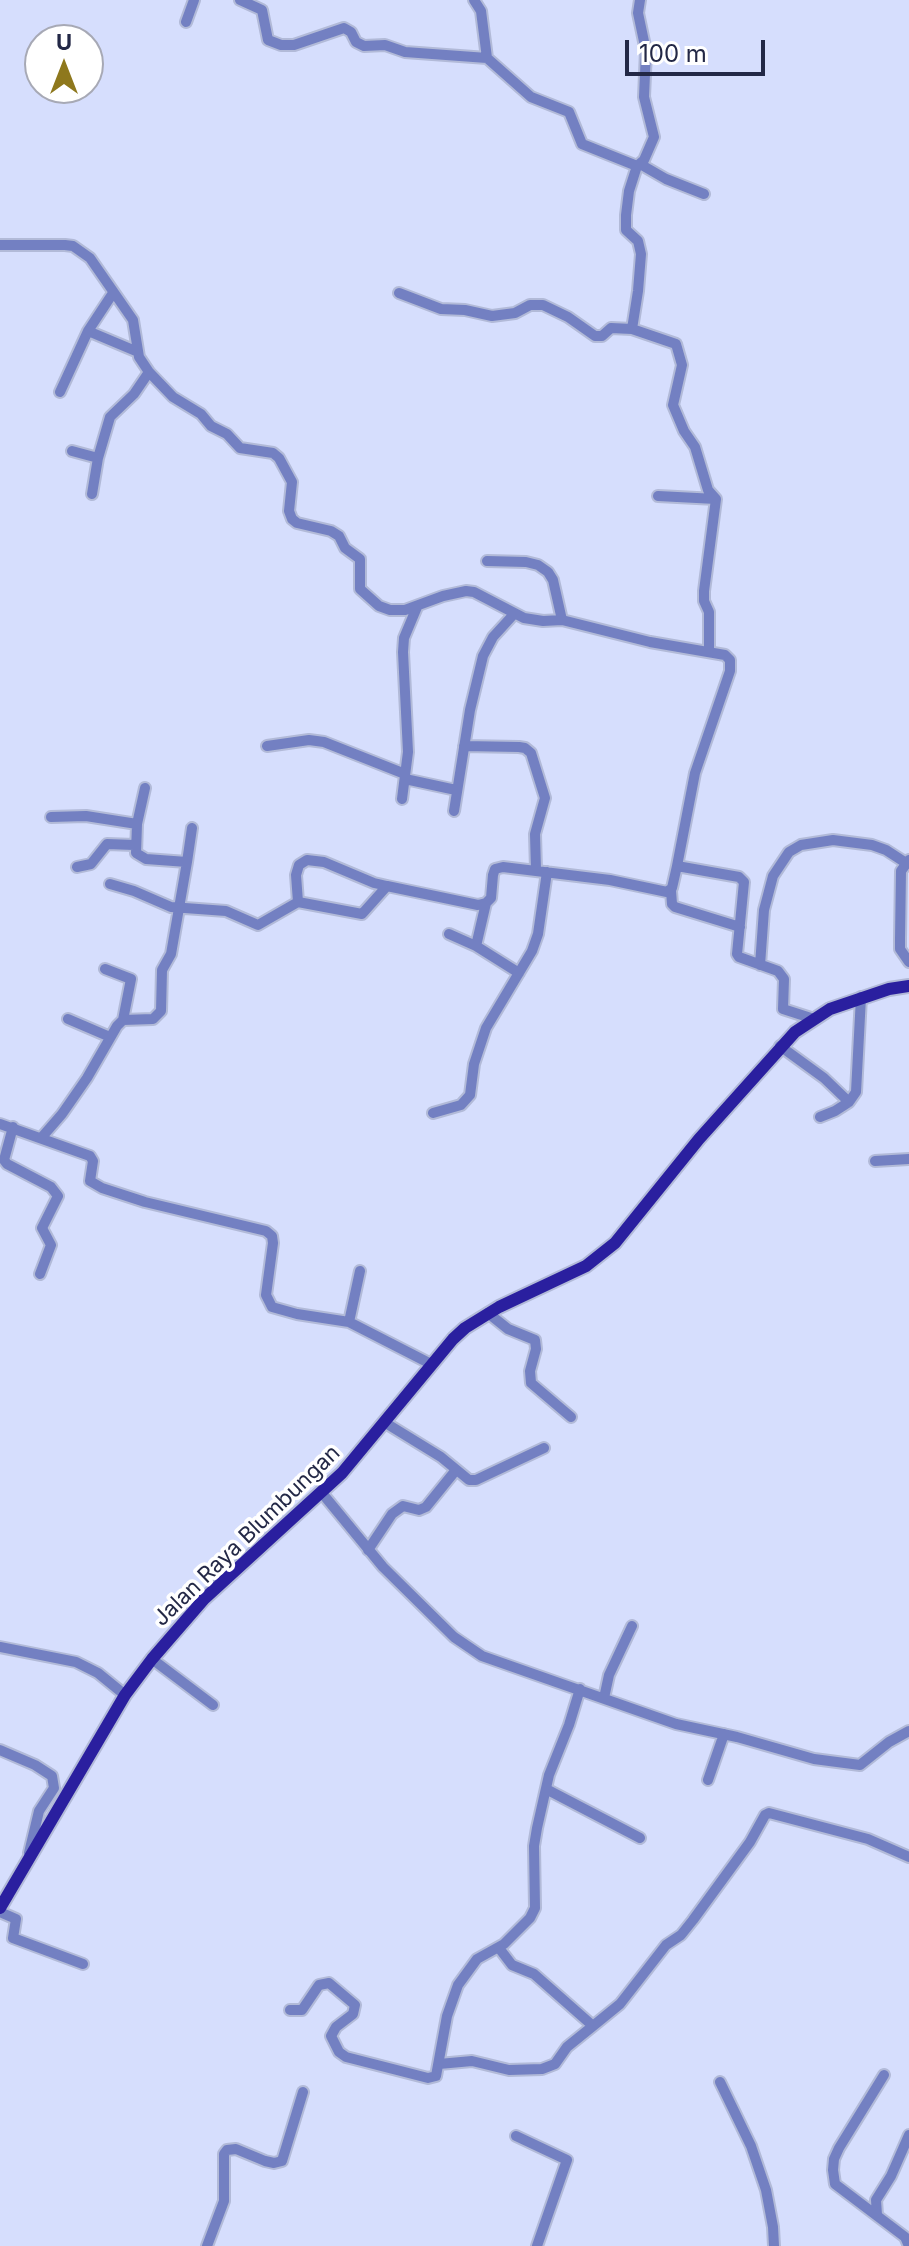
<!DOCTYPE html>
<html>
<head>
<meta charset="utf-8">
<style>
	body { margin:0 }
	#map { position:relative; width:909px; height:2246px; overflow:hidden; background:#d6defd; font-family:Inter,sans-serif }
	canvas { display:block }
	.north { position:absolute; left:24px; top:24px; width:80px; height:80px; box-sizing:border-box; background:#fff; border:2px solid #a7a9b5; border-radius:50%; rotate:0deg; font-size:22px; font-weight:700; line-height:32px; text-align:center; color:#232846 }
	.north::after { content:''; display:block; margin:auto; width:28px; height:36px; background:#8e781d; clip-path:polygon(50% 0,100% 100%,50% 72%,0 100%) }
	.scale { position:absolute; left:625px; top:40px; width:140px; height:36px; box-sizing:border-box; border:4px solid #232846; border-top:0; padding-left:10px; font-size:24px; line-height:28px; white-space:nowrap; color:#232846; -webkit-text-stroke:6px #fff; paint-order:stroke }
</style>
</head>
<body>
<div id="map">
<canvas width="909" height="2246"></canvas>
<div class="north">U</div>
<div class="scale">100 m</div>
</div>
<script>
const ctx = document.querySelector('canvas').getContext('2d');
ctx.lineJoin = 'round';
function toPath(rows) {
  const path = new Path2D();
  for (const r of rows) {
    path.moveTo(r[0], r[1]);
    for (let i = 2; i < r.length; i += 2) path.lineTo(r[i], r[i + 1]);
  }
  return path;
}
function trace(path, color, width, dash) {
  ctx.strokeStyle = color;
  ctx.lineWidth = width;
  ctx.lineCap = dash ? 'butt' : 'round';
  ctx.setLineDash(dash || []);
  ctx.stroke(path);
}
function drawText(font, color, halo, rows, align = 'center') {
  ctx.font = font + ' Inter,sans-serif';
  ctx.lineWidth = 7;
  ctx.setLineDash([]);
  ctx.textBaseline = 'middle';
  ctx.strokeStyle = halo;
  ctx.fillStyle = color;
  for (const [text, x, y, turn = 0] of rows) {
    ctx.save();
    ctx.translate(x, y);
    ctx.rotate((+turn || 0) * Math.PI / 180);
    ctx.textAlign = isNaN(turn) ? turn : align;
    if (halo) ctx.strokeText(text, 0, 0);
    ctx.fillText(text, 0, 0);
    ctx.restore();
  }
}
const minor = toPath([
	[240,0,262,10,268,40,281,45,294,45,344,28,351,32,356,42,364,46,385,45,405,52,487,58,531,97,569,112,582,144,637,166],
	[474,0,481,11,487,58],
	[640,0,638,13,646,51,644,97,654,137,644,160,637,166,629,191,626,215,626,230,638,241,641,254,638,291,632,329,676,344,682,365,673,405,684,431,695,447,708,490,716,499,704,591,704,601,709,612,709,652],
	[186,22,194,0],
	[640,164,666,179,704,194],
	[0,245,65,245,73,246,90,258,133,320,139,357,149,372,173,397,201,414,211,426,227,434,240,448,273,453,279,458,292,482,289,511,292,519,297,523,331,531,339,536,345,548,360,559,360,589,379,606,390,610,405,610,443,596,466,591,474,592,524,618,543,621,562,620,650,642,725,655,730,660,730,671,695,773,677,866,739,877,744,882,737,954,739,957,778,971,784,979,783,1009,814,1019],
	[399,293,441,309,465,310,492,316,515,313,530,305,543,305,568,317,595,336,602,336,611,328,632,329],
	[88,331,138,352],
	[60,392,88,331,113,293],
	[72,451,98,458,110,417,134,394,149,372],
	[92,494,98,458],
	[658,496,716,499],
	[487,561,526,562,538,565,548,572,553,580,562,620],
	[267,746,309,740,324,742,405,774],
	[464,746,519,747,525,748,531,753,545,798,535,834,536,870],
	[405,779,456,790],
	[402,799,408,752,403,652,404,638,417,607],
	[454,811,470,710,483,656,493,637,514,614],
	[51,817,86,816,137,824],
	[909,860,901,871,900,939,900,949,909,962],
	[187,862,192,828],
	[77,867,91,864,107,844,134,845],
	[110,884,134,891,171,907,226,911,258,925,298,902,296,875,299,865,307,860,324,862,374,883,387,886],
	[671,891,672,904,675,907,740,927],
	[298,902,362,914,387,886,478,905,486,903,491,898,493,875,495,869,503,867,610,880,667,892,672,888,677,866],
	[449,934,476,946,519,973],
	[476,946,486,903],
	[760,965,764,910,773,876,789,852,801,845,833,840,872,845,886,850,906,863],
	[105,969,131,979,123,1020],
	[68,1019,110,1037],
	[780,1046,824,1078,849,1102],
	[433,1113,461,1105,470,1095,474,1064,486,1028,532,951,538,934,547,872],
	[820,1117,835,1111,849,1102,856,1092,861,997],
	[0,1124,90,1156,93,1161,90,1181,102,1188,145,1202,266,1231,272,1236,273,1243,266,1295,272,1307,297,1314,349,1322,431,1364],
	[13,1127,4,1160,7,1164,51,1187,58,1196,42,1228,51,1245,40,1274],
	[42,1137,62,1114,87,1078,117,1026,123,1020,153,1019,161,1011,162,970,171,954,187,862,146,859,136,853,137,824,145,788],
	[875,1161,909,1159],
	[488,1313,508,1329,535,1340,536,1349,530,1371,531,1383,571,1417],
	[349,1322,360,1271],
	[384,1422,441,1457,469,1480,476,1480,544,1448],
	[322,1493,383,1567,454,1637,482,1656,676,1724,737,1737,814,1759,860,1765,889,1742,909,1731],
	[368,1550,392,1514,403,1506,419,1510,426,1507,456,1470],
	[0,1647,76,1662,98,1673,125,1695],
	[152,1659,213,1705],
	[604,1698,609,1675,632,1626],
	[0,1750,35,1765,52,1776,54,1788,39,1811,29,1853],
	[708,1780,724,1734],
	[546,1789,640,1838],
	[0,1912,16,1919,13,1938,83,1964],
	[499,1948,512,1965,534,1974,593,2026,620,2004,666,1945,681,1935,693,1920,750,1842,765,1815,769,1813,868,1839,909,1857],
	[290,2010,302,2010,319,1985,329,1983,355,2005,353,2014,336,2027,331,2036,339,2052,346,2057,428,2078,436,2076,447,2016,458,1985,477,1959,504,1944,530,1918,535,1908,534,1846,537,1828,549,1775,569,1725,580,1689],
	[439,2064,472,2061,509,2070,542,2069,555,2064,567,2047,593,2026],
	[884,2075,839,2148,834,2159,833,2170,835,2184,905,2237,909,2246],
	[720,2082,751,2146,766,2190,773,2227,774,2246],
	[516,2136,567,2160,537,2246],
	[877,2215,876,2200,891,2176,909,2135],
	[207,2246,224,2201,224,2154,227,2150,236,2149,265,2161,274,2163,282,2161,303,2092]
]);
const major = toPath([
	[0,1908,125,1695,152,1659,204,1599,342,1473,453,1339,465,1328,499,1307,586,1266,615,1243,699,1139,795,1032,830,1009,889,989,909,986]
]);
trace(minor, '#b2bad8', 14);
trace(major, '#b2bad8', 16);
trace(minor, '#7380c2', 10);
trace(major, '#2a1f9f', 12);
drawText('22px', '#232846', '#fff', [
	["Jalan Raya Blumbungan",247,1536,-44]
]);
</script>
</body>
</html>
